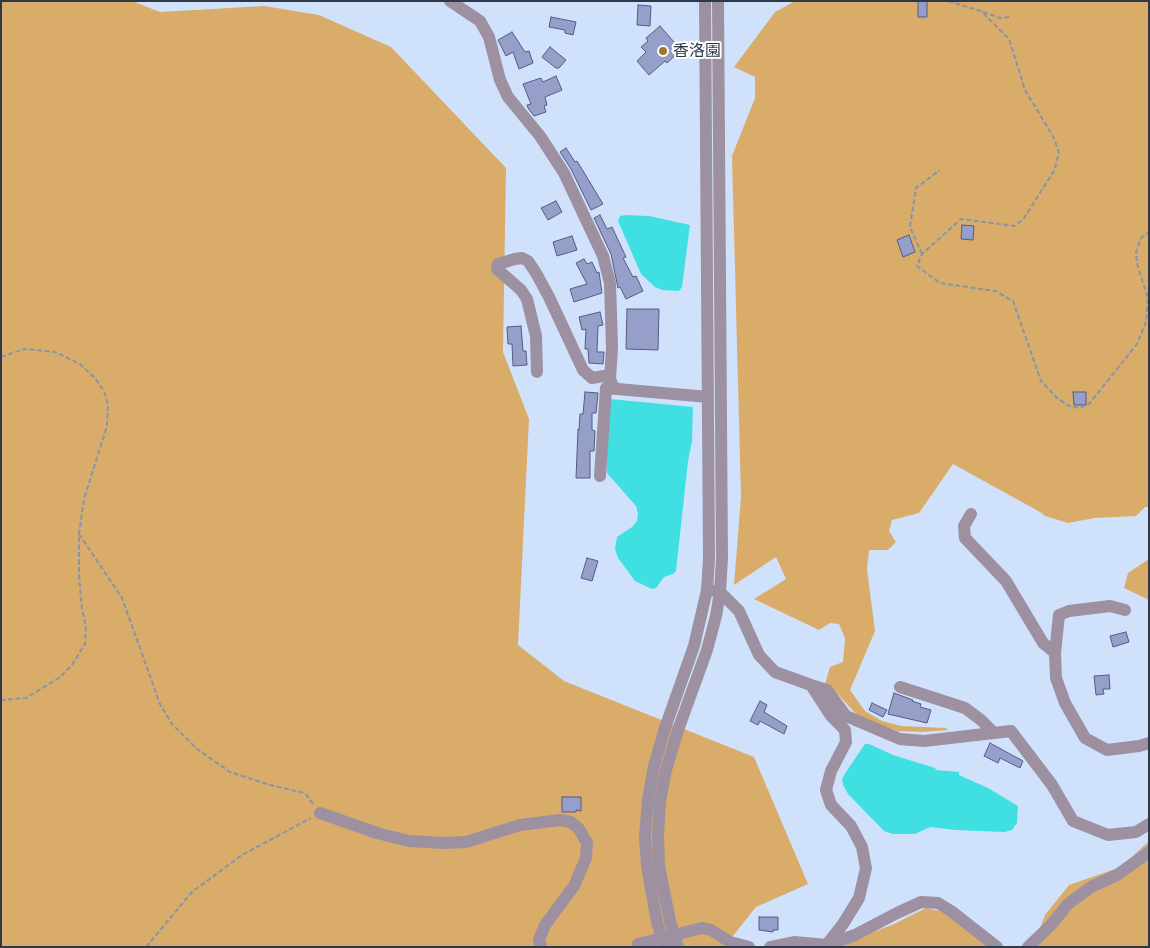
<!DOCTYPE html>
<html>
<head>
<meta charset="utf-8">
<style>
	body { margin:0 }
	#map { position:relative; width:1150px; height:948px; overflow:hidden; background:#d0e2fb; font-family:Montserrat,sans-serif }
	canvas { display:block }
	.frame { position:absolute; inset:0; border:2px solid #2d3848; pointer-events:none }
</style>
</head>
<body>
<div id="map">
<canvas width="1150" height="948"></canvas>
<div class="frame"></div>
</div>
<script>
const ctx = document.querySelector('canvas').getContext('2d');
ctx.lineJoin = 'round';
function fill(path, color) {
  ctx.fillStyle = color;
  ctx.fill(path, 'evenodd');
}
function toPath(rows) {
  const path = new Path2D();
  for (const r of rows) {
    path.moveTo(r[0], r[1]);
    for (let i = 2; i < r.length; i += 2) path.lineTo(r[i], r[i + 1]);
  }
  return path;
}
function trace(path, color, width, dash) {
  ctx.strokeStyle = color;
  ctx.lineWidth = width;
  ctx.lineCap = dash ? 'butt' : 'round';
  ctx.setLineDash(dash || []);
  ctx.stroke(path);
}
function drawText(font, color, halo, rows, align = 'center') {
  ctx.font = font + ' Montserrat,"Noto Sans JP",sans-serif';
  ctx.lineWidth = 4;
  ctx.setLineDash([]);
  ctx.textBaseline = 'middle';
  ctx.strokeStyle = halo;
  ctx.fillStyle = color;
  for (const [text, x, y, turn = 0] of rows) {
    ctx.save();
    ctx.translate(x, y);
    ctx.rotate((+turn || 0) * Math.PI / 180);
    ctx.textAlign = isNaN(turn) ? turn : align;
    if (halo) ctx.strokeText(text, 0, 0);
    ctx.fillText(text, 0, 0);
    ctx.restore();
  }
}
fill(toPath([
	[1,1,132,1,160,12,264,6,319,15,391,47,506,168,503,352,529,419,518,645,564,681,754,757,808,884,756,907,724,947,1,947],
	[795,1,1149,1,1149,507,1145,507,1136,516,1095,518,1068,523,1045,516,1040,512,953,464,919,513,892,520,889,531,896,542,888,550,869,550,867,569,875,631,850,690,865,711,882,721,901,726,945,728,949,730,922,732,898,731,877,724,856,714,836,692,825,684,830,667,843,662,845,638,839,624,830,623,819,630,754,599,786,579,776,557,734,585,741,497,732,156,755,98,755,77,734,67,775,12],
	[1149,559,1149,600,1124,588,1128,573],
	[1149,841,1149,947,1033,947,1045,915,1069,885,1121,867],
	[926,908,944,912,989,947,835,947,894,924]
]), '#daac6a');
fill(toPath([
	[626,215,649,216,690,225,682,287,679,291,662,290,655,287,641,274,618,221,620,216],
	[610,399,693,407,692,441,688,461,676,571,673,574,664,577,656,588,652,589,635,581,618,558,615,549,617,537,632,527,637,521,638,514,636,506,607,473,606,452],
	[865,744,869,744,893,755,935,768,936,770,959,772,959,775,988,788,1018,806,1017,823,1012,830,1005,832,955,830,930,827,915,834,893,834,884,831,848,794,843,785,842,779,846,772]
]), '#40dfe1');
const building = toPath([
	[918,1,927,1,927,17,918,17,918,1],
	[638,5,651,6,650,26,637,25,638,5],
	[551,17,576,22,573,35,565,33,565,30,549,27,551,17],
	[660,26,681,50,667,63,665,61,649,75,637,61,646,52,641,47,648,41,646,38,660,26],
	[512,32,525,52,529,51,533,63,519,69,513,52,506,56,498,40,512,32],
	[550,47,566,60,559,68,556,68,542,57,550,47],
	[556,76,562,90,545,97,547,105,544,106,546,112,534,116,528,108,527,105,531,104,523,84,541,78,543,82,556,76],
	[566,148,575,162,577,161,603,204,591,210,571,169,560,152,566,148],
	[556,201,562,212,548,220,541,208,556,201],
	[600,215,607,229,612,227,626,257,623,258,633,277,636,276,643,291,626,299,620,287,618,288,611,254,594,218,600,215],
	[962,225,974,226,973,240,961,239,962,225],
	[909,235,915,252,903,257,897,240,909,235],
	[572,236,577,250,557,256,553,242,572,236],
	[584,259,587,264,592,262,597,273,599,272,602,293,574,302,570,289,587,284,576,263,584,259],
	[627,309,659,309,658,350,626,349,627,309],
	[600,312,603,325,598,326,597,352,604,352,603,364,589,363,588,349,585,349,586,329,582,330,579,317,600,312],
	[521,326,523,351,526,351,527,365,513,366,512,344,508,344,507,327,521,326],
	[585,392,598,393,596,413,592,413,592,430,595,431,594,451,590,451,590,478,576,478,578,429,579,430,580,414,583,414,585,392],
	[1073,392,1086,392,1086,405,1074,405,1073,392],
	[587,558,598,561,592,581,581,578,587,558],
	[1126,632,1129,642,1113,647,1110,636,1126,632],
	[1109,675,1110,689,1103,689,1104,694,1096,695,1094,676,1109,675],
	[894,693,913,700,912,701,921,704,920,707,931,710,927,723,888,714,894,693],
	[760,701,767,705,764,712,787,726,784,734,760,721,758,725,750,721,760,701],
	[872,703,887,710,883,717,869,710,872,703],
	[990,743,1023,761,1020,768,1000,758,998,763,984,756,990,743],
	[562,797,581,797,581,811,576,810,576,812,562,812,562,797],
	[759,917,778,917,778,930,773,930,773,932,759,930,759,917]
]);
fill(building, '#969eca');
trace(building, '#545b83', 1);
trace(toPath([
	[948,1,981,11,1009,39,1025,90,1054,138,1059,153,1054,171,1024,218,1015,226,961,219,922,254,917,266,940,283,995,291,1013,301,1041,381,1057,398,1069,406,1080,408,1089,404,1137,344,1146,322,1148,298,1137,264,1136,252,1141,238,1149,232],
	[983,12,1000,18,1010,17],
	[922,254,910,227,916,188,940,170],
	[1,357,24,349,55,352,80,364,95,378,104,391,108,405,107,426,84,499,79,534,79,575,82,610,86,626,85,644,72,665,59,678,26,698,1,700],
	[79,534,122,598,160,704,172,724,197,749,230,772,270,785,305,793,313,804],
	[146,947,192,892,242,855,311,818]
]), '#8695a9', 2, [5, 2.5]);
trace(toPath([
	[450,1,480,21,489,37,500,80,508,97,540,136,564,173,603,256,610,283,612,347,610,379,613,386,617,389],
	[537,372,536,336,527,299,521,290,497,269,498,264,515,259,522,258,528,261,536,273,549,297,583,370,592,378,610,375],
	[600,476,606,388,708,397],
	[971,514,964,526,965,538,1006,581,1043,643,1055,653],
	[715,591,720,592,739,611,759,655,775,672,811,685,831,716,845,730,846,742,831,771,826,790,831,805,851,826,862,847,866,868,859,898,843,924,825,947],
	[1125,610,1110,606,1069,611,1059,615,1055,653,1056,678,1065,703,1085,738,1107,750,1139,746,1149,743],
	[811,685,827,690,846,716,900,739,924,741,1011,731,1052,785,1073,821,1108,835,1136,832,1149,824],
	[900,687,965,708,981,720,994,733],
	[320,813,377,833,409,841,443,843,466,842,520,825,560,820,571,822,579,829,587,843,586,858,574,886,545,925,539,940,541,947],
	[702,928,711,930,730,942,749,947],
	[665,947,657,922,647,866,645,837,648,799,654,766,665,728,694,646,707,590,709,559,705,1],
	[678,947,670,921,659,866,658,836,660,801,666,770,678,730,707,650,716,616,720,592,722,558,718,1],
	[770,947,794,942,827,945,855,935,897,913,921,902,938,903,951,911,997,947],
	[1028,947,1051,925,1068,904,1091,887,1117,875,1149,852]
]), '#9c90a1', 12);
trace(toPath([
	[638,944,702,928]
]), '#9c90a1', 12);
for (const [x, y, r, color] of [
	[663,51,5,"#a57629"]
]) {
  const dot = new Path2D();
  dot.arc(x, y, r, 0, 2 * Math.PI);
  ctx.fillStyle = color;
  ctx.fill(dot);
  trace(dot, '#fff', 2);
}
drawText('16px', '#2d3848', '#fff', [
	["香洛園",673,51]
], 'left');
</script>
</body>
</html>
